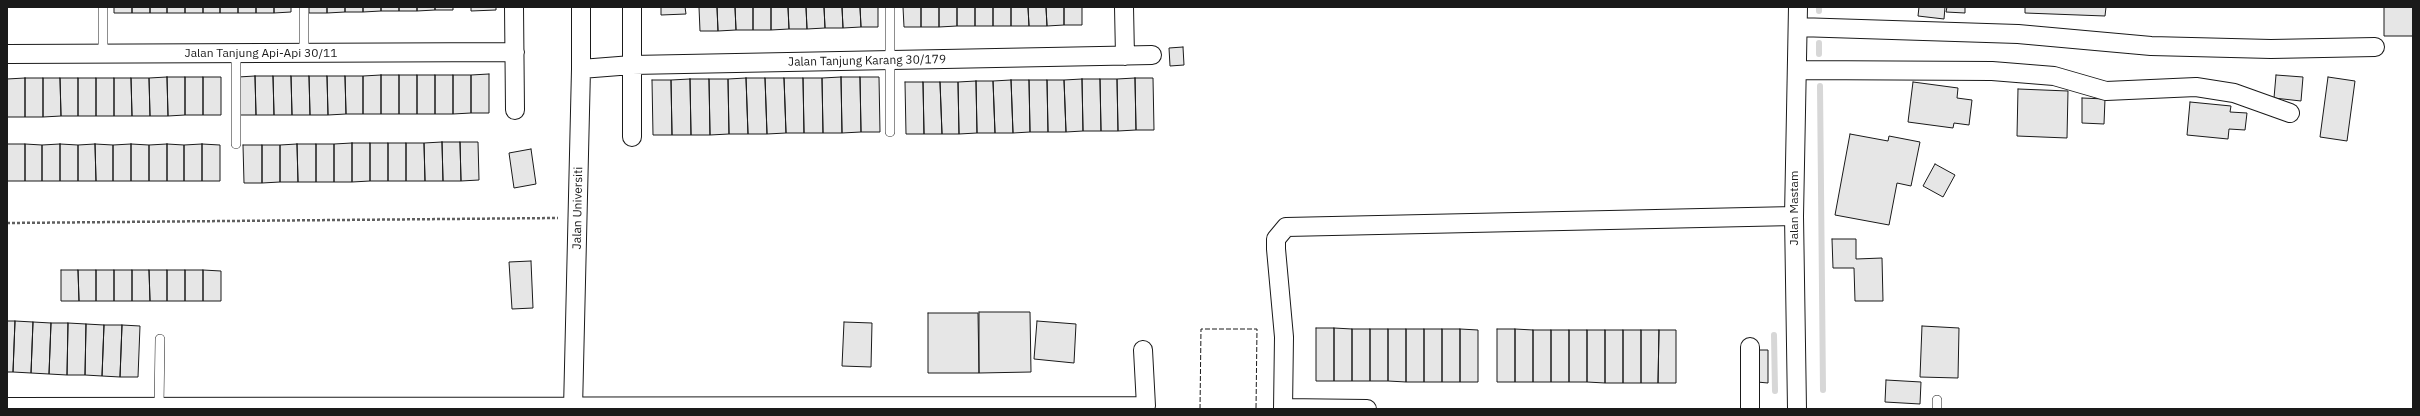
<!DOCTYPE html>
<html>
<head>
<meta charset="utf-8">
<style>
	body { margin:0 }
	#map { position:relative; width:2420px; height:416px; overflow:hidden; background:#fff; font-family:"IBM Plex Sans",sans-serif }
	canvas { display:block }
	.frame { position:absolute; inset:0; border:8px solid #1a1a1a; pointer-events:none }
</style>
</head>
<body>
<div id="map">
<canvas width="2420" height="416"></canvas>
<div class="frame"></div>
</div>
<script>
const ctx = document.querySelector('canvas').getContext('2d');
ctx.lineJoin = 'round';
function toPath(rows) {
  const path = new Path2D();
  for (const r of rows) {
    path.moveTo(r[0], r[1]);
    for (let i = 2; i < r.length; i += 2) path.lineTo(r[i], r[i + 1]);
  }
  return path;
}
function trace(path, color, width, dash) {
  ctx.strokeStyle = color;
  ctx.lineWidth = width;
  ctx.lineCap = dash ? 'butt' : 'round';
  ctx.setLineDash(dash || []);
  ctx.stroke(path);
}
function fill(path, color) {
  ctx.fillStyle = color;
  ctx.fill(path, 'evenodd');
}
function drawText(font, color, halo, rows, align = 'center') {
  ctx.font = font + ' "IBM Plex Sans",sans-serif';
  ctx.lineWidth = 3;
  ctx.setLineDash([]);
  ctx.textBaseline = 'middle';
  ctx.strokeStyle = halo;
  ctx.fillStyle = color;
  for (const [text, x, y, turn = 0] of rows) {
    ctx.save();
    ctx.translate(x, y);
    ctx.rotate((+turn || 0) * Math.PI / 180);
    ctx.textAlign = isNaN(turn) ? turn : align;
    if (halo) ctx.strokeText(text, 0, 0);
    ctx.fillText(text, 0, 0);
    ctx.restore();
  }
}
trace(toPath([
	[1819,7,1819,11],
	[1819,54,1819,43],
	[1820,86,1823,390],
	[1774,335,1775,391]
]), '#d7d7d7', 6);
const building = toPath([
	[114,7,132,7,132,13,114,13,114,7],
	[132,7,150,7,150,13,132,13,132,7],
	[150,7,167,7,167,13,150,13,150,7],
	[167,7,185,7,185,13,167,13,167,7],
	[185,7,203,7,203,13,185,13,185,7],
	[203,7,220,7,220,13,203,13,203,7],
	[220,7,238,7,238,13,220,13,220,7],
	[238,7,256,7,256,13,238,13,238,7],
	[256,7,274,7,274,13,256,13,256,7],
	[274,7,291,7,291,12,274,13,274,7],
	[309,7,327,7,327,13,309,13,309,7],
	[327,7,345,7,345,12,327,13,327,7],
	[345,7,363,7,363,12,345,12,345,7],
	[363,7,381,7,381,11,363,12,363,7],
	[381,7,399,7,399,11,381,11,381,7],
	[399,7,417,7,417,11,399,11,399,7],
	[417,7,435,7,435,10,417,11,417,7],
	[435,7,453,7,453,10,435,10,435,7],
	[471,7,496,7,496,10,471,11,471,7],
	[661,7,685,7,686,14,661,15,661,7],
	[699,7,717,7,718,31,700,31,699,7],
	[717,7,735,7,736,30,718,31,717,7],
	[735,7,753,7,753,30,736,30,735,7],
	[753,7,771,7,771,30,753,30,753,7],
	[771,7,788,7,789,29,771,30,771,7],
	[788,7,806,7,807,29,789,29,788,7],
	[806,7,824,7,825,28,807,29,806,7],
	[824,7,842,7,843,28,825,28,824,7],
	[842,7,860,7,861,27,843,28,842,7],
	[860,7,878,7,878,27,861,27,860,7],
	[903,7,921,7,921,27,904,27,903,7],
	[921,7,939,7,939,27,921,27,921,7],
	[939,7,957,7,957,26,939,27,939,7],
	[957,7,975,7,975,26,957,26,957,7],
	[975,7,993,7,993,26,975,26,975,7],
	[993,7,1011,7,1011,26,993,26,993,7],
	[1011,7,1028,7,1029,26,1011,26,1011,7],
	[1028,7,1046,7,1047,26,1029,26,1028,7],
	[1046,7,1064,7,1064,25,1047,26,1046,7],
	[1064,7,1082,7,1082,25,1064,25,1064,7],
	[1919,7,1945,7,1944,19,1918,16,1919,7],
	[1947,7,1965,7,1965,13,1946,12,1947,7],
	[2025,7,2106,7,2105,16,2025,13,2025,7],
	[2384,7,2413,7,2413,36,2384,36,2384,7],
	[1183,47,1184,65,1170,66,1169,48,1183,47],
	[489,74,489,113,471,113,471,75,489,74],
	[381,75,399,75,399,114,381,114,381,75],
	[381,75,381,114,363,114,363,76,381,75],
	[399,75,417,75,417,114,399,114,399,75],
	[417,75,435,75,435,114,417,114,417,75],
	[435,75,453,75,453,114,435,114,435,75],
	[453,75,471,75,471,113,453,114,453,75],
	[2276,75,2303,77,2301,101,2274,98,2276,75],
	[255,76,256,115,238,115,238,77,255,76],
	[255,76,273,76,274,115,256,115,255,76],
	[273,76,291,76,292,115,274,115,273,76],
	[291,76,309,76,310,115,292,115,291,76],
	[309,76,327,76,328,115,310,115,309,76],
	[327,76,345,76,346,114,328,115,327,76],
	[345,76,363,76,363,114,346,114,345,76],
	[167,77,168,116,150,116,149,78,167,77],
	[167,77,185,77,185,115,168,116,167,77],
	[185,77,203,77,203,115,185,115,185,77],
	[203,77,221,77,221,115,203,115,203,77],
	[841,77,860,77,861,132,842,133,841,77],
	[841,77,842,133,823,133,822,78,841,77],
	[860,77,879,77,880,132,861,132,860,77],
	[2328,77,2355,81,2347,141,2320,137,2328,77],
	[25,78,25,117,7,117,7,79,25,78],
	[25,78,43,78,43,117,25,117,25,78],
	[43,78,60,78,61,116,43,117,43,78],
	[60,78,78,78,78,116,61,116,60,78],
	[78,78,96,78,96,116,78,116,78,78],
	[96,78,114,78,114,116,96,116,96,78],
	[114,78,131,78,132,116,114,116,114,78],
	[131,78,149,78,150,116,132,116,131,78],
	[746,78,765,78,767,134,748,134,746,78],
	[746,78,748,134,729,134,728,79,746,78],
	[765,78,784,78,786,133,767,134,765,78],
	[784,78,803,78,804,133,786,133,784,78],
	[803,78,822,78,823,133,804,133,803,78],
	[1135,78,1136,130,1118,131,1117,79,1135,78],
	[1135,78,1153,78,1154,130,1136,130,1135,78],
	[690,79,709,79,710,135,691,135,690,79],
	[690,79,691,135,672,135,671,80,690,79],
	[709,79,728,79,729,134,710,135,709,79],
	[1082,79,1083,131,1066,132,1064,80,1082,79],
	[1082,79,1100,79,1101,131,1083,131,1082,79],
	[1100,79,1117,79,1118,131,1101,131,1100,79],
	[652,80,671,80,672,135,653,135,652,80],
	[1011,80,1013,133,995,133,993,81,1011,80],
	[1011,80,1029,80,1030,132,1013,133,1011,80],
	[1029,80,1047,80,1048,132,1030,132,1029,80],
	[1047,80,1064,80,1066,132,1048,132,1047,80],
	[976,81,977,133,959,134,958,82,976,81],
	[976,81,993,81,995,133,977,133,976,81],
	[905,82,923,82,924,134,906,134,905,82],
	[923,82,940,82,942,134,924,134,923,82],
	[940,82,958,82,959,134,942,134,940,82],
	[1913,82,1958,88,1957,98,1972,100,1969,125,1954,123,1953,128,1908,122,1913,82],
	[2018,89,2068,91,2067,138,2017,136,2018,89],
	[2082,98,2105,99,2104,124,2082,123,2082,98],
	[2190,102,2231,106,2230,112,2247,113,2245,130,2229,129,2228,139,2187,135,2190,102],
	[1850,134,1888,141,1889,136,1920,142,1911,186,1897,183,1889,225,1835,215,1850,134],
	[442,142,460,142,461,181,443,181,442,142],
	[442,142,443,181,425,181,424,143,442,142],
	[460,142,478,142,479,180,461,181,460,142],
	[352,143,370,143,370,181,352,182,352,143],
	[352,143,352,182,334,182,334,144,352,143],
	[370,143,388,143,388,181,370,181,370,143],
	[388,143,406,143,406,181,388,181,388,143],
	[406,143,424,143,425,181,406,181,406,143],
	[7,144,25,144,25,181,7,181,7,144],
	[25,144,42,145,42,181,25,181,25,144],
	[60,144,78,145,78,181,60,181,60,144],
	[60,144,60,181,42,181,42,145,60,144],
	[95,144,113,145,113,181,96,181,95,144],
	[95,144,96,181,78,181,78,145,95,144],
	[131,144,149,145,149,181,131,181,131,144],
	[131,144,131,181,113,181,113,145,131,144],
	[167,144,184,145,184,181,167,181,167,144],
	[167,144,167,181,149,181,149,145,167,144],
	[202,144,220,145,220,181,202,181,202,144],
	[202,144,202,181,184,181,184,145,202,144],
	[297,144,316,144,316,182,298,182,297,144],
	[297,144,298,182,280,182,280,145,297,144],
	[316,144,334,144,334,182,316,182,316,144],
	[243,145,262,145,262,183,244,183,243,145],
	[262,145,280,145,280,182,262,183,262,145],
	[531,149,536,184,514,188,509,153,531,149],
	[1935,164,1955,175,1943,197,1923,186,1935,164],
	[1832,239,1856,239,1856,259,1882,258,1883,301,1855,301,1854,268,1833,268,1832,239],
	[531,261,533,308,512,309,509,262,531,261],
	[61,270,78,270,79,301,61,301,61,270],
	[78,270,96,270,96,301,79,301,78,270],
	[96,270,114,270,114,301,96,301,96,270],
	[114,270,132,270,132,301,114,301,114,270],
	[132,270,149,270,150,301,132,301,132,270],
	[149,270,167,270,167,301,150,301,149,270],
	[167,270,185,270,185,301,167,301,167,270],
	[185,270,203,270,203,301,185,301,185,270],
	[203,270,221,271,221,301,203,301,203,270],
	[979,312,1030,312,1031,372,979,373,979,312],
	[928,313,978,313,979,373,928,373,928,313],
	[7,321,15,321,13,372,7,372,7,321],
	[15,321,33,322,31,373,13,372,15,321],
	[1037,321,1076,324,1074,363,1034,359,1037,321],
	[33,322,51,323,49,374,31,373,33,322],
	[844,322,872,323,871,367,842,366,844,322],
	[51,323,68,323,67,375,49,374,51,323],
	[68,323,86,324,85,375,67,375,68,323],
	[86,324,104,325,102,376,85,375,86,324],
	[104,325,122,325,120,377,102,376,104,325],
	[122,325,140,326,138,377,120,377,122,325],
	[1922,326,1959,328,1958,378,1920,377,1922,326],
	[1316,328,1334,328,1334,381,1316,381,1316,328],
	[1334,328,1352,329,1352,381,1334,381,1334,328],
	[1352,329,1370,329,1370,381,1352,381,1352,329],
	[1370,329,1388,329,1388,381,1370,381,1370,329],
	[1388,329,1406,329,1406,382,1388,381,1388,329],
	[1406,329,1424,329,1424,382,1406,382,1406,329],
	[1424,329,1442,329,1442,382,1424,382,1424,329],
	[1442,329,1460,329,1460,382,1442,382,1442,329],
	[1460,329,1478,330,1478,382,1460,382,1460,329],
	[1497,329,1515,329,1515,382,1497,382,1497,329],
	[1515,329,1533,330,1533,382,1515,382,1515,329],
	[1533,330,1551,330,1551,382,1533,382,1533,330],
	[1551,330,1569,330,1569,382,1551,382,1551,330],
	[1569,330,1587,330,1587,382,1569,382,1569,330],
	[1587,330,1605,330,1605,383,1587,382,1587,330],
	[1605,330,1623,330,1623,383,1605,383,1605,330],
	[1623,330,1641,330,1641,383,1623,383,1623,330],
	[1641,330,1659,330,1658,383,1641,383,1641,330],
	[1659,330,1676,330,1676,383,1658,383,1659,330],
	[1757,350,1768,350,1768,383,1757,382,1757,350],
	[1886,380,1921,382,1920,404,1885,402,1886,380]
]);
fill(building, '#e6e6e6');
trace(building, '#1a1a1a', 1);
const service = toPath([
	[304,7,304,55],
	[890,7,890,132],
	[103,55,103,7],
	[236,144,236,55],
	[159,407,160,339],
	[1937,409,1937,400]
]);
const minor = toPath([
	[514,7,515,110],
	[1124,7,1125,56],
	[1798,27,2018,34,2151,46,2271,49,2375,47],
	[7,54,515,52],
	[581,69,632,65,1152,55],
	[1798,70,1992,71,2054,76,2106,91,2196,87,2234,93,2290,113],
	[632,137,632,7],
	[1750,347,1750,409],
	[7,407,1146,406,1143,350],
	[1283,408,1367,409],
	[573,409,581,69,581,7],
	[1283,409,1284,337,1276,249,1276,239,1286,227,1794,216],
	[1797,409,1794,216,1798,7]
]);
trace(service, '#1a1a1a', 10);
trace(minor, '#1a1a1a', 20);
trace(toPath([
	[7,223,558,218]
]), '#5f5f5f', 2.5, [3, 2]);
trace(service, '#fff', 9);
trace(minor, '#fff', 18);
trace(toPath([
	[1200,409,1201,329,1257,329,1256,409]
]), '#1a1a1a', 1, [5, 2]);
drawText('12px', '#1a1a1a', '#fff', [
	["Jalan Tanjung Api-Api 30/11",261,54],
	["Jalan Tanjung Karang 30/179",867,61,-1],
	["Jalan Universiti",578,208,-89],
	["Jalan Mastam",1795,208,-90]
]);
</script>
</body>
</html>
